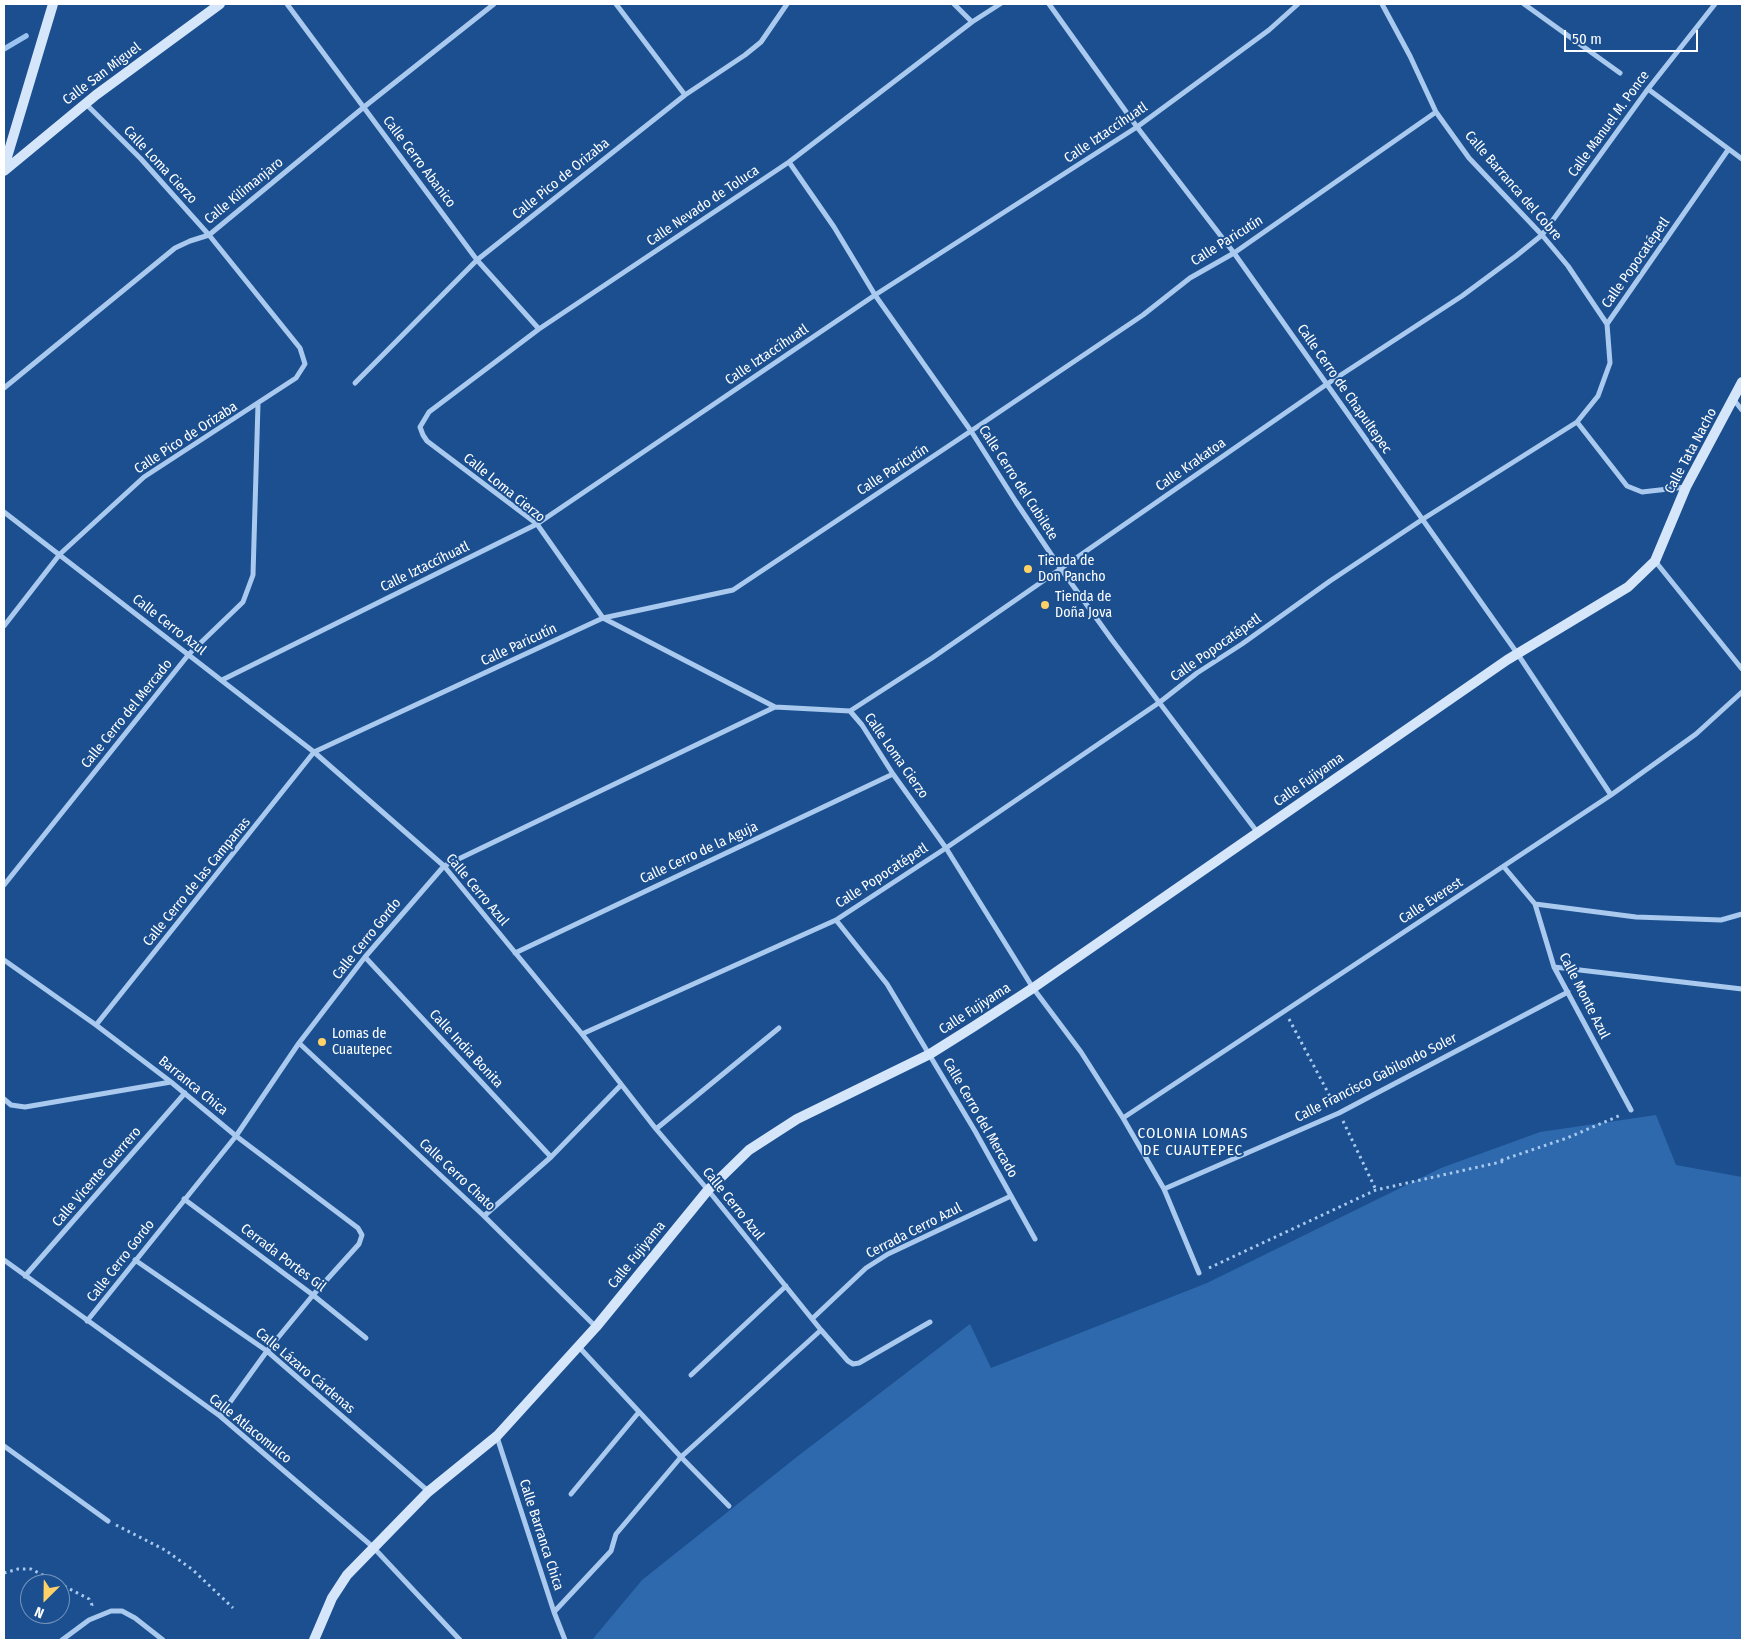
<!DOCTYPE html>
<html>
<head>
<meta charset="utf-8">
<style>
	body { margin:0 }
	#map { position:relative; width:1746px; height:1644px; overflow:hidden; background:#1b4f8f; font-family:"Fira Sans Condensed",sans-serif }
	canvas { display:block }
	.frame { position:absolute; inset:0; border:5px solid #fff; pointer-events:none }
	.north { position:absolute; left:20px; top:1574px; width:50px; height:50px; box-sizing:border-box; background:#1b4f8f; border:1px solid #7695bc; border-radius:50%; rotate:203deg; font-size:14px; font-weight:700; line-height:20px; text-align:center; color:#fff }
	.north::after { content:''; display:block; margin:auto; width:18px; height:22px; background:#ffd166; clip-path:polygon(50% 0,100% 100%,50% 72%,0 100%) }
	.scale { position:absolute; left:1564px; top:30px; width:134px; height:22px; box-sizing:border-box; border:2px solid #fff; border-top:0; padding-left:6px; font-size:15px; line-height:18px; white-space:nowrap; color:#fff; -webkit-text-stroke:4px #1b4f8f; paint-order:stroke }
</style>
</head>
<body>
<div id="map">
<canvas width="1746" height="1644"></canvas>
<div class="frame"></div>
<div class="north">N</div>
<div class="scale">50 m</div>
</div>
<script>
const ctx = document.querySelector('canvas').getContext('2d');
ctx.lineJoin = 'round';
function fill(path, color) {
  ctx.fillStyle = color;
  ctx.fill(path, 'evenodd');
}
function toPath(rows) {
  const path = new Path2D();
  for (const r of rows) {
    path.moveTo(r[0], r[1]);
    for (let i = 2; i < r.length; i += 2) path.lineTo(r[i], r[i + 1]);
  }
  return path;
}
function trace(path, color, width, dash) {
  ctx.strokeStyle = color;
  ctx.lineWidth = width;
  ctx.lineCap = dash ? 'butt' : 'round';
  ctx.setLineDash(dash || []);
  ctx.stroke(path);
}
function drawText(font, color, halo, rows, align = 'center') {
  ctx.font = font + ' "Fira Sans Condensed",sans-serif';
  ctx.lineWidth = 4;
  ctx.setLineDash([]);
  ctx.textBaseline = 'middle';
  ctx.strokeStyle = halo;
  ctx.fillStyle = color;
  for (const [text, x, y, turn = 0] of rows) {
    ctx.save();
    ctx.translate(x, y);
    ctx.rotate((+turn || 0) * Math.PI / 180);
    ctx.textAlign = isNaN(turn) ? turn : align;
    if (halo) ctx.strokeText(text, 0, 0);
    ctx.fillText(text, 0, 0);
    ctx.restore();
  }
}
fill(toPath([
	[1656,1115,1676,1165,1742,1177,1742,1640,592,1640,642,1580,798,1456,970,1324,991,1368,1207,1283,1441,1168,1540,1132]
]), '#2e69ad');
trace(toPath([
	[4,49,26,36]
]), '#9cc4f0', 5.5);
trace(toPath([
	[1289,1019,1334,1104],
	[1343,1121,1376,1190],
	[1209,1268,1376,1190,1505,1161,1502,1160,1567,1138,1621,1115],
	[116,1525,165,1550,193,1570,233,1608],
	[4,1573,18,1569,31,1569,89,1599,92,1605,90,1607]
]), '#a9c9ee', 3, [2.5, 4]);
trace(toPath([
	[287,4,477,260,539,329],
	[616,4,685,95],
	[954,4,972,22],
	[1000,4,972,22,789,162,539,329,429,412,420,427,423,435,427,441,537,524,603,618,775,707,850,711,862,725,893,774,946,848,1033,988,1081,1052,1123,1118,1164,1189,1199,1273],
	[1049,4,1137,127,1234,253,1517,653,1611,795],
	[1382,4,1410,56,1436,112,1469,158,1542,235,1568,266,1607,324],
	[1524,4,1620,73],
	[1648,89,1742,159],
	[789,162,834,227,875,295,971,431,1016,502,1061,569,1112,640,1258,833],
	[355,383,477,260,685,95,745,55,761,42,787,4],
	[4,388,175,248,190,241,209,235,364,107,494,4],
	[1734,400,1742,410],
	[1577,422,1627,486,1642,492,1686,487],
	[4,512,314,752,444,866,582,1034,656,1129,708,1190,821,1330,848,1361,853,1364,859,1363,930,1322],
	[1655,561,1742,669],
	[4,626,60,554,144,477,296,378,305,364,300,348,209,235,141,159,85,103],
	[222,680,537,524,875,295,1137,127,1269,30,1298,4],
	[850,711,932,658,1327,384,1462,296,1516,256,1542,235,1648,89,1715,4],
	[1504,867,1535,904,1554,967,1631,1110],
	[4,885,189,654,243,602,253,575,258,404],
	[1535,904,1636,917,1721,920,1742,914],
	[836,920,887,984,975,1131,1035,1239],
	[515,953,893,774],
	[365,957,551,1157],
	[4,960,96,1025,171,1082,236,1136,358,1228,362,1235,359,1244,313,1295,267,1351,220,1416],
	[1554,967,1742,989],
	[96,1025,314,752,603,618,733,590,971,431,1143,315,1190,278,1234,253,1436,112],
	[582,1034,836,920,946,848,1160,702,1197,673,1242,644,1330,581,1423,519,1577,422,1598,396,1610,363,1607,324,1728,150],
	[299,1043,484,1216,596,1327],
	[4,1099,11,1105,25,1107,171,1082],
	[1123,1118,1611,795,1696,734,1742,692],
	[656,1129,779,1028],
	[1164,1189,1339,1113,1568,992],
	[184,1199,313,1295,366,1338],
	[484,1216,551,1157,621,1085],
	[4,1260,220,1416,373,1547,460,1640],
	[135,1260,267,1351,428,1491],
	[25,1276,185,1093],
	[813,1318,866,1268,888,1254,1011,1196],
	[87,1321,236,1136,299,1043,365,957,444,866,775,707],
	[579,1347,681,1457,729,1506],
	[691,1375,786,1286],
	[497,1437,554,1612,565,1640],
	[4,1446,108,1521],
	[571,1494,639,1412],
	[554,1612,611,1551,616,1534,681,1457,821,1330],
	[62,1640,89,1620,111,1611,122,1611,135,1618,163,1640]
]), '#a9c9ee', 5);
trace(toPath([
	[4,167,53,4],
	[4,171,96,95,220,4],
	[314,1640,332,1598,347,1575,428,1492,497,1436,596,1327,708,1190,749,1150,797,1119,930,1054,973,1027,1033,988,1507,660,1628,587,1655,561,1686,487,1742,382]
]), '#d6e6fa', 10);
for (const [x, y, r, color] of [
	[1028,569,5,"#ffd166"],
	[1045,605,5,"#ffd166"],
	[322,1042,5,"#ffd166"]
]) {
  const dot = new Path2D();
  dot.arc(x, y, r, 0, 2 * Math.PI);
  ctx.fillStyle = color;
  ctx.fill(dot);
  trace(dot, '#1b4f8f', 2);
}
drawText('14px', '#fff', '#1b4f8f', [
	["Calle San Miguel",102,74,-37],
	["Calle Manuel M. Ponce",1609,124,-54],
	["Calle Iztaccíhuatl",1106,133,-34],
	["Calle Cerro Abanico",419,162,53],
	["Calle Loma Cierzo",160,165,47],
	["Calle Pico de Orizaba",561,179,-39],
	["Calle Barranca del Cobre",1513,186,49],
	["Calle Kilimanjaro",244,191,-39],
	["Calle Nevado de Toluca",703,206,-34],
	["Calle Paricutín",1227,241,-32],
	["Calle Popocatépetl",1636,263,-55],
	["Calle Iztaccíhuatl",767,355,-34],
	["Calle Cerro de Chapultepec",1344,389,55],
	["Calle Pico de Orizaba",186,438,-33],
	["Calle Tata Nacho",1691,451,-62],
	["Calle Krakatoa",1191,465,-35],
	["Calle Paricutín",893,470,-33],
	["Calle Cerro del Cubilete",1018,483,57],
	["Calle Loma Cierzo",504,488,39],
	["Calle Iztaccíhuatl",425,567,-26],
	["Calle Cerro Azul",169,625,38],
	["Calle Paricutín",519,645,-25],
	["Calle Popocatépetl",1216,648,-35],
	["Calle Cerro del Mercado",127,714,-51],
	["Calle Loma Cierzo",896,756,55],
	["Calle Fujiyama",1309,780,-35],
	["Calle Cerro de la Aguja",699,853,-25],
	["Calle Popocatépetl",882,876,-33],
	["Calle Cerro de las Campanas",197,882,-51],
	["Calle Cerro Azul",477,890,50],
	["Calle Everest",1431,901,-33],
	["Calle Cerro Gordo",367,939,-51],
	["Calle Monte Azul",1584,996,63],
	["Calle Fujiyama",975,1009,-33],
	["Calle India Bonita",466,1049,47],
	["Calle Francisco Gabilondo Soler",1376,1078,-27],
	["Barranca Chica",193,1086,39],
	["Calle Cerro del Mercado",980,1118,60],
	["Calle Cerro Chato",457,1175,43],
	["Calle Vicente Guerrero",97,1177,-49],
	["Calle Cerro Azul",733,1204,51],
	["Cerrada Cerro Azul",914,1231,-27],
	["Calle Fujiyama",637,1255,-51],
	["Cerrada Portes Gil",283,1258,37],
	["Calle Cerro Gordo",121,1261,-52],
	["Calle Lázaro Cárdenas",305,1371,40],
	["Calle Atlacomulco",250,1429,39],
	["Calle Barranca Chica",541,1535,72]
]);
drawText('14px', '#fff', '#1b4f8f', [
	["Tienda de",1038,561],
	["Don Pancho",1038,577],
	["Tienda de",1055,597],
	["Doña Jova",1055,613],
	["Lomas de",332,1034],
	["Cuautepec",332,1050]
], 'left');
ctx.letterSpacing = '1px';
drawText('15px', '#fff', '#1b4f8f', [
	["COLONIA LOMAS",1193,1134],
	["DE CUAUTEPEC",1193,1151]
]);
ctx.letterSpacing = '0px';
</script>
</body>
</html>
